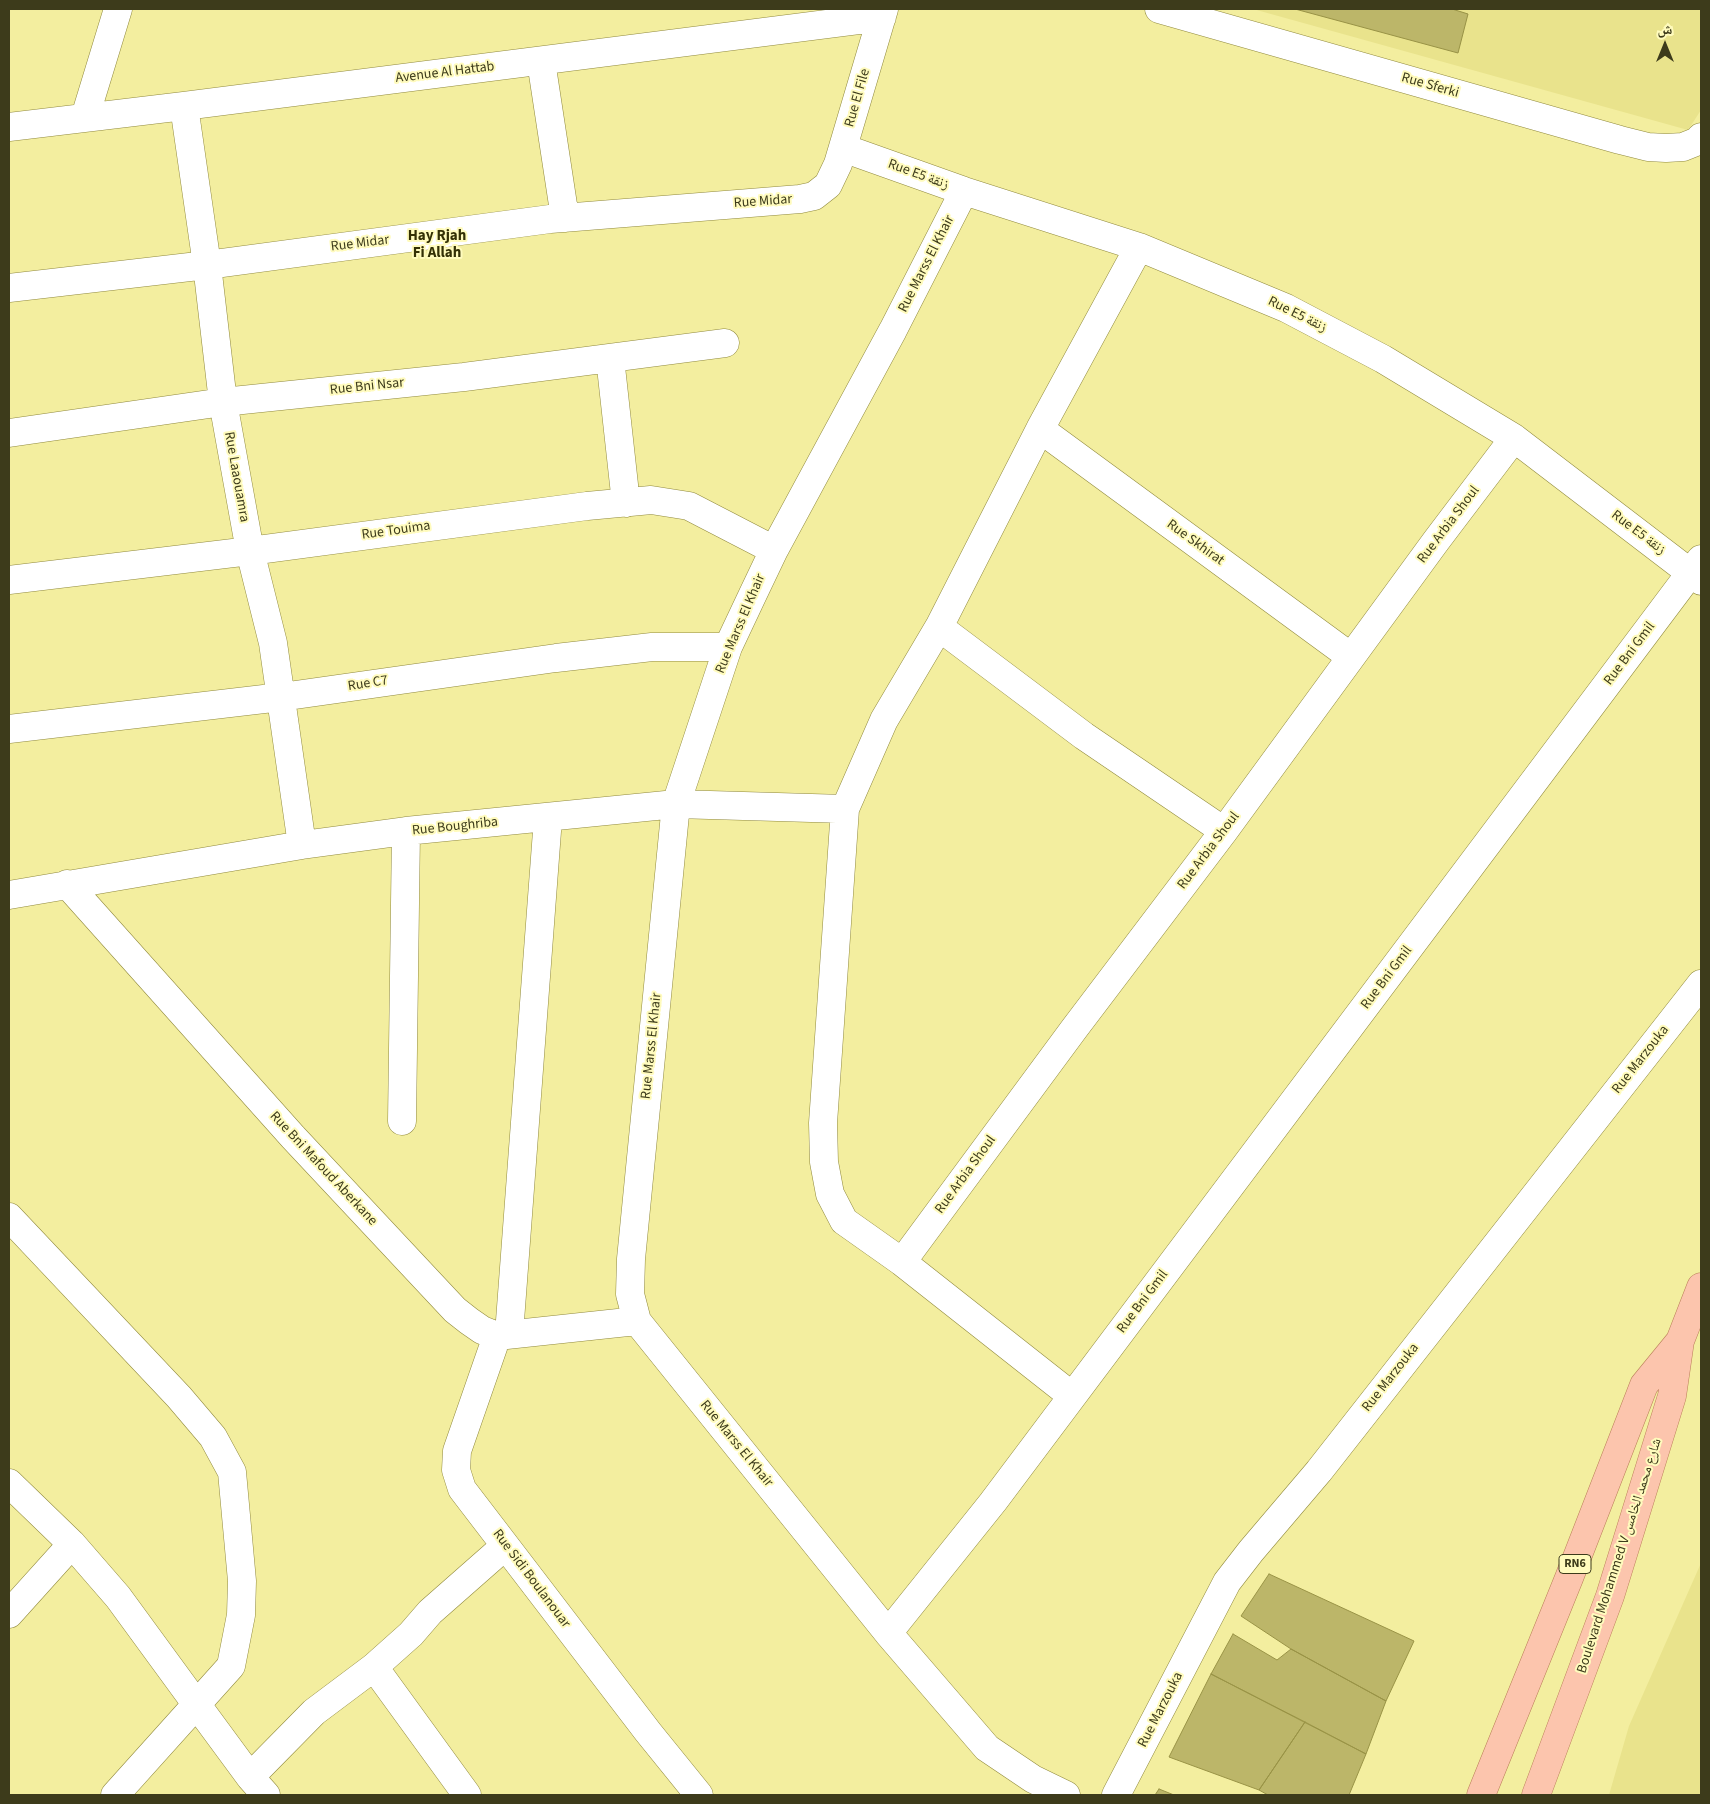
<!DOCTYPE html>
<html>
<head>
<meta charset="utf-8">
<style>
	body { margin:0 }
	#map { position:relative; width:1710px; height:1804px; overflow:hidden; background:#f3ee9f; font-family:"Source Sans 3","Noto Naskh Arabic",sans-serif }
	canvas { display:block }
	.frame { position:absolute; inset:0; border:10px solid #3d3b1b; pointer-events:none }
	.north { position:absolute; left:1640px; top:20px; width:50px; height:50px; -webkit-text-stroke:4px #fffbbd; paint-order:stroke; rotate:0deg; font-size:14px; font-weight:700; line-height:20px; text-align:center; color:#3d3b1b }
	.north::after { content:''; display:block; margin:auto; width:18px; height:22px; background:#3d3b1b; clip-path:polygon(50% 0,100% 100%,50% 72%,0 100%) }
</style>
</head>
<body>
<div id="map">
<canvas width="1710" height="1804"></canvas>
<div class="frame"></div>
<div class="north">ش</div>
</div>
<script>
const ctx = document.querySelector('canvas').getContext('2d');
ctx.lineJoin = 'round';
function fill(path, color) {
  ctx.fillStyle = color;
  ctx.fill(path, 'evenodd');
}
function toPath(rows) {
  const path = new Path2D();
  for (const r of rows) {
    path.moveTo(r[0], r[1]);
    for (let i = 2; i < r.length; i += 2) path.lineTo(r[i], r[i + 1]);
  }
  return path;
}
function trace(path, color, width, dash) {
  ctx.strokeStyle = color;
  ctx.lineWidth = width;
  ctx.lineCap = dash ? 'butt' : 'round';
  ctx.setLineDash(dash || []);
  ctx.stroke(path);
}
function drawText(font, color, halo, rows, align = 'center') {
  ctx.font = font + ' "Source Sans 3","Noto Naskh Arabic",sans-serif';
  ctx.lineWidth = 4;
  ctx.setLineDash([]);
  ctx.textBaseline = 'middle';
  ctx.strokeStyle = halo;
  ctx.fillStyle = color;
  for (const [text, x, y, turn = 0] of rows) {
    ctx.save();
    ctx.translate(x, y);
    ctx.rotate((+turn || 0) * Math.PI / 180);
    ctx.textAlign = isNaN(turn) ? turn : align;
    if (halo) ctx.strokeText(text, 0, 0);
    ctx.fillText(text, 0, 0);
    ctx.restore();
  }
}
fill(toPath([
	[1253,9,1701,9,1701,110,1688,130],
	[1701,1563,1701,1795,1609,1795,1629,1726]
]), '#e9e38c');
const building = toPath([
	[1295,9,1452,9,1468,14,1458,53,1295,9],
	[1269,1574,1414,1641,1386,1701,1291,1649,1241,1616,1269,1574],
	[1233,1634,1277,1660,1291,1649,1386,1701,1366,1754,1211,1674,1233,1634],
	[1211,1674,1305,1722,1259,1790,1169,1757,1211,1674],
	[1305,1722,1366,1754,1349,1795,1268,1795,1259,1790,1305,1722],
	[1159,1789,1174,1795,1155,1795,1159,1789]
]);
fill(building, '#bcb669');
trace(building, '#999346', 1);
const minor = toPath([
	[1159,9,1620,140,1648,147,1666,148,1683,147,1698,141,1701,137],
	[541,61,565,218],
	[184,106,207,265,223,402,250,551,273,643,302,845],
	[85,117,118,9],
	[9,127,184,106,882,17],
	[843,148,964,191,1139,247,1286,308,1383,359,1514,438,1701,581],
	[964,191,893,330,774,550,753,594,728,647,676,804,631,1259,630,1294,637,1321,888,1633,987,1748,1033,1779,1066,1795],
	[9,288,207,265,550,219,800,199,814,196,828,185,838,164,884,9],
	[610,358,626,503],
	[1040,429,1351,657],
	[9,433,223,402,464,377,725,343],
	[9,580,250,551,587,506,651,500,689,506,774,550],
	[939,627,1084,736,1224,831],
	[9,729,281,697,556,658,652,647,728,647],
	[67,884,293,1137,455,1310,469,1321,482,1330,497,1336,637,1321],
	[9,895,302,845,406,831,676,804,845,809],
	[402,1121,406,831],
	[9,1217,179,1397,213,1437,232,1472,242,1581,241,1615,231,1666,115,1795],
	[902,1262,1074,1029,1224,831,1436,541,1514,438],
	[509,1334,548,818],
	[497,1336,457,1451,456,1470,462,1489,648,1732,699,1795],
	[1072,1396,902,1262,844,1221,830,1194,824,1162,823,1123,845,809,884,720,939,627,1040,429,1139,247],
	[9,1483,72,1544,118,1597,197,1705,250,1777,266,1795],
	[9,1614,72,1544],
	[888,1633,993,1502,1701,559],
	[374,1667,467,1795],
	[250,1777,314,1712,374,1667,411,1634,430,1612,505,1546],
	[1116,1795,1227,1582,1251,1551,1319,1471,1701,984]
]);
const major = toPath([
	[1481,1795,1569,1578,1644,1385,1680,1341],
	[1536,1795,1610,1596,1672,1396,1680,1341,1701,1287]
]);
trace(minor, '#918a3e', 29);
trace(major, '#b87c57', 29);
trace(minor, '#fff', 28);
trace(major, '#fcc5ad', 28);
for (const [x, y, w] of [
	[1575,1564,32]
]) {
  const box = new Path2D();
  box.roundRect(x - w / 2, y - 9.5, w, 19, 4);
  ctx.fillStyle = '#fffbbd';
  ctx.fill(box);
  trace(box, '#3d3b1b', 1);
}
drawText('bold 12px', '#3d3b1b', null, [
	["RN6",1575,1564]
]);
drawText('14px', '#3d3b1b', '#fffbbd', [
	["Avenue Al Hattab",445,73,-7],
	["Rue Sferki",1430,86,16],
	["Rue El File",858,98,-74],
	["Rue E5 زنقة",918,175,20],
	["Rue Midar",763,202,-4],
	["Rue Midar",360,244,-7],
	["Rue Marss El Khair",927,264,-63],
	["Rue E5 زنقة",1297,315,26],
	["Rue Bni Nsar",367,387,-6],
	["Rue Laaouamra",236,477,80],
	["Rue Arbia Shoul",1449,525,-53],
	["Rue Touima",396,531,-8],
	["Rue E5 زنقة",1638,533,37],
	["Rue Skhirat",1195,543,36],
	["Rue Marss El Khair",741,624,-67],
	["Rue Bni Gmil",1630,654,-53],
	["Rue C7",368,684,-9],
	["Rue Boughriba",455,827,-6],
	["Rue Arbia Shoul",1209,851,-53],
	["Rue Bni Gmil",1387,978,-53],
	["Rue Marss El Khair",652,1046,-84],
	["Rue Marzouka",1641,1060,-52],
	["Rue Bni Mafoud Aberkane",323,1169,47],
	["Rue Arbia Shoul",966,1175,-54],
	["Rue Bni Gmil",1143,1302,-53],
	["Rue Marzouka",1391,1378,-52],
	["Rue Marss El Khair",736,1444,51],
	["Boulevard Mohammed V شارع محمد الخامس",1620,1556,-72],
	["Rue Sidi Boulanouar",531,1579,53],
	["Rue Marzouka",1161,1710,-63]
]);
drawText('bold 15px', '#333005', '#fffbbd', [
	["Hay Rjah",437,237],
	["Fi Allah",437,254]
]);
</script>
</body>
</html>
